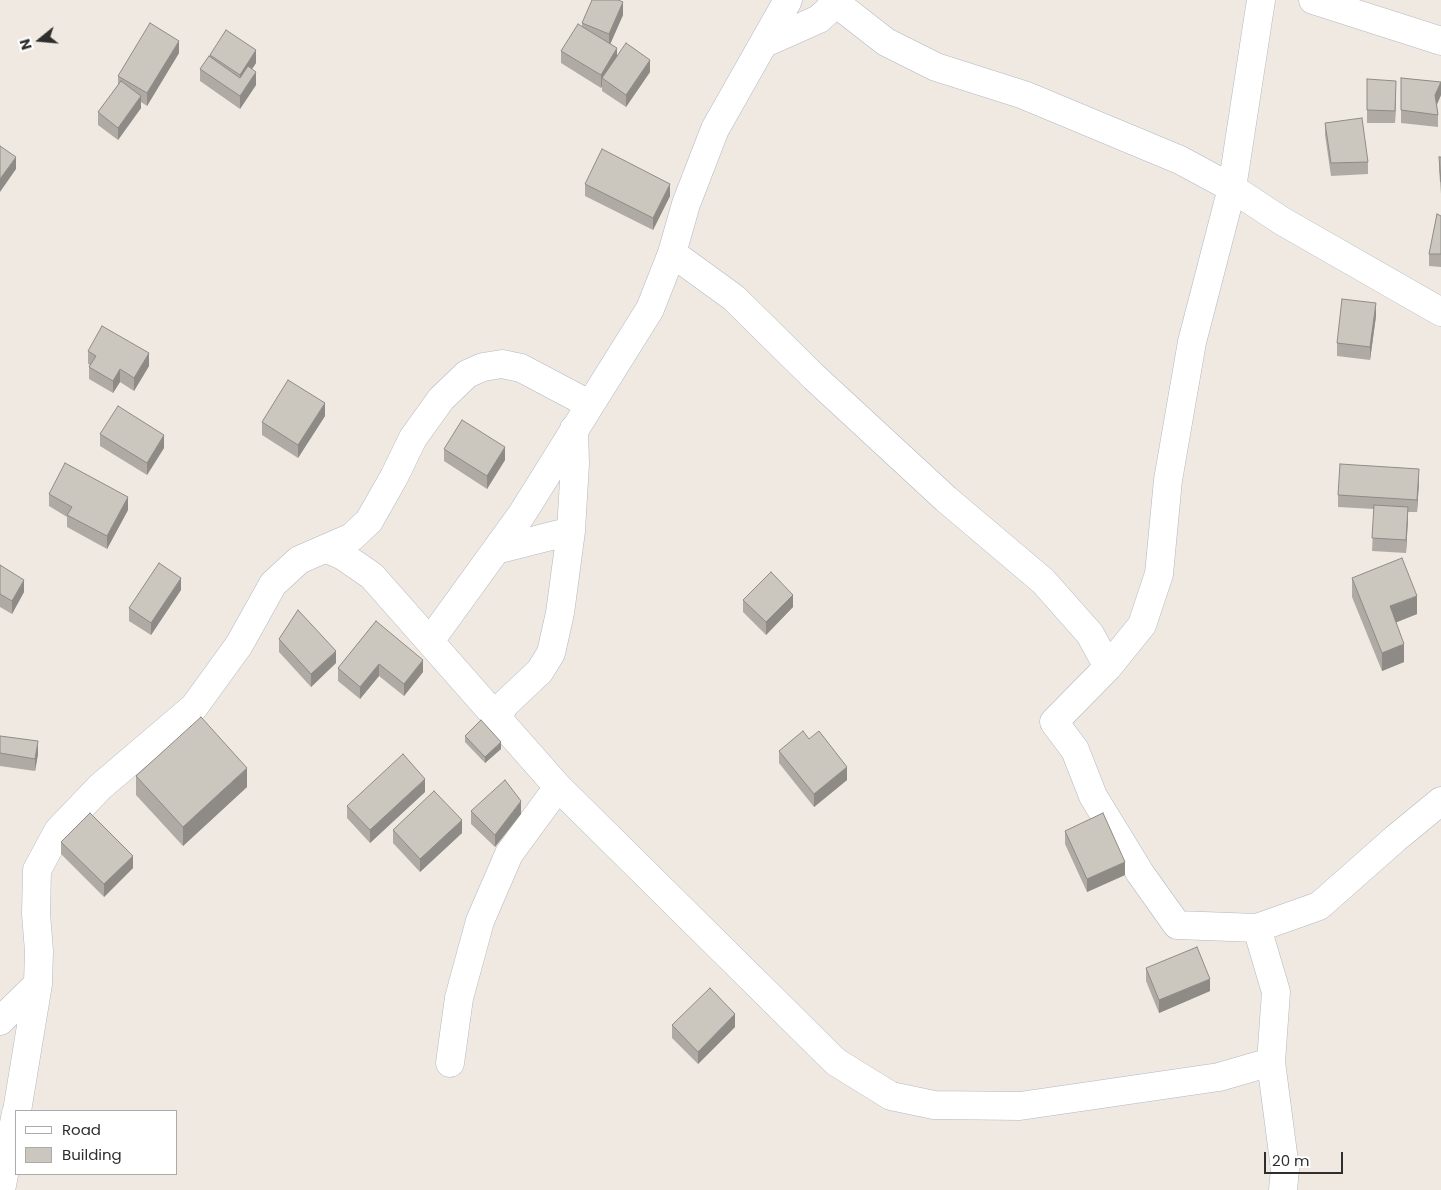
<!DOCTYPE html>
<html>
<head>
<meta charset="utf-8">
<style>
	body { margin:0 }
	#map { position:relative; width:1441px; height:1190px; overflow:hidden; background:#efe9e1; font-family:Poppins,sans-serif }
	canvas { display:block }
	.legend { position:absolute; left:15px; top:1110px; width:162px; height:65px; box-sizing:border-box; background:#fff; border:1px solid #ababab; margin:0; padding:6px 9px; list-style:none; font-size:15px; color:#2e2e2e }
	.legend li { display:flex; align-items:center; gap:10px; height:25px }
	.legend b { width:25px; border:1px solid #ababab }
	.north { position:absolute; left:15px; top:15px; width:50px; height:50px; -webkit-text-stroke:4px #fff; paint-order:stroke; rotate:253deg; font-size:14px; font-weight:700; line-height:20px; text-align:center; color:#2e2e2e }
	.north::after { content:''; display:block; margin:auto; width:18px; height:22px; background:#2e2e2e; clip-path:polygon(50% 0,100% 100%,50% 72%,0 100%) }
	.scale { position:absolute; left:1264px; top:1152px; width:79px; height:22px; box-sizing:border-box; border:2px solid #2e2e2e; border-top:0; padding-left:6px; font-size:15px; line-height:18px; white-space:nowrap; color:#2e2e2e; -webkit-text-stroke:4px #fff; paint-order:stroke }
</style>
</head>
<body>
<div id="map">
<canvas width="1441" height="1190"></canvas>
<ul class="legend">
<li><b style="height:6px;background:#fff"></b>Road</li>
<li><b style="height:14px;background:#cbc7bf"></b>Building</li>
</ul>
<div class="north">N</div>
<div class="scale">20 m</div>
</div>
<script>
const ctx = document.querySelector('canvas').getContext('2d');
ctx.lineJoin = 'round';
function toPath(rows) {
  const path = new Path2D();
  for (const r of rows) {
    path.moveTo(r[0], r[1]);
    for (let i = 2; i < r.length; i += 2) path.lineTo(r[i], r[i + 1]);
  }
  return path;
}
function trace(path, color, width, dash) {
  ctx.strokeStyle = color;
  ctx.lineWidth = width;
  ctx.lineCap = dash ? 'butt' : 'round';
  ctx.setLineDash(dash || []);
  ctx.stroke(path);
}
function fill(path, color) {
  ctx.fillStyle = color;
  ctx.fill(path, 'evenodd');
}
const street = toPath([
	[832,0,886,42,936,67,1024,95,1180,160,1232,188,1282,221,1441,312],
	[1313,0,1441,41],
	[765,43,819,19,836,3],
	[672,253,734,298,814,377,946,499,1043,581,1090,634,1108,667],
	[327,549,343,556,372,576,558,787,836,1062,891,1096,934,1105,1020,1106,1219,1077,1271,1062],
	[496,550,571,531],
	[430,641,522,514,650,309,672,253,686,204,715,129,788,0],
	[497,720,504,705,540,671,551,653,560,613,571,531,575,464,574,429],
	[1257,928,1177,925,1140,873,1093,796,1075,750,1054,722,1108,667,1142,625,1159,574,1168,480,1192,342,1232,188,1261,0],
	[0,1021,38,984],
	[450,1063,459,998,480,921,509,854,558,787],
	[17,1111,38,984,39,951,36,914,37,870,58,831,100,787,194,707,239,645,273,584,299,560,352,537,369,521,394,477,413,438,441,399,467,374,483,367,502,364,521,368,589,404],
	[1,1190,16,1113],
	[1283,1190,1285,1169,1271,1062,1276,992,1257,928,1319,906,1396,838,1441,801]
]);
trace(street, '#b4b7c1', 29);
trace(street, '#fff', 28);
fill(toPath([
	[623,15,610,44,617,56,650,72,626,107,602,91,602,86,601,88,561,63,561,51,582,26,582,23],
	[179,53,147,106,141,102,141,108,118,140,98,125,98,112,118,85,118,76],
	[210,55,256,63,252,69,256,85,240,109,200,81,200,69,210,57],
	[1401,78,1441,82,1441,95,1437,105,1438,115,1438,127,1401,123],
	[1367,79,1396,94,1395,123,1367,123],
	[1325,123,1368,162,1368,174,1331,176,1325,135],
	[1439,157,1441,157,1441,194,1439,170],
	[585,184,670,196,653,230,585,196],
	[1441,216,1441,267,1429,266,1429,254],
	[1376,316,1370,360,1337,356,1337,343],
	[88,351,149,366,134,391,120,382,113,393,89,379,89,367,90,365,88,364],
	[325,416,298,458,262,435,262,422],
	[100,434,164,448,147,475,100,446],
	[444,449,505,460,487,489,444,461],
	[1419,482,1417,512,1408,512,1406,553,1372,551,1374,509,1338,507,1338,495],
	[49,494,128,510,107,549,67,527,67,517,49,506],
	[0,565,24,592,12,614,0,607],
	[1352,578,1417,614,1396,622,1404,662,1382,671,1352,597],
	[181,590,151,635,129,621,129,608],
	[743,600,793,607,766,635,743,612],
	[376,621,423,672,404,696,379,676,360,699,338,681,338,668],
	[279,639,336,663,311,687,279,652],
	[0,736,38,754,35,771,0,766],
	[465,736,501,749,485,763,465,742],
	[809,739,847,780,814,807,779,763,779,751],
	[136,776,247,787,183,846,136,795],
	[425,792,370,843,347,818,347,806],
	[471,811,521,814,495,847,471,824],
	[393,830,462,833,420,872,393,843],
	[1065,831,1125,875,1087,892,1065,844],
	[61,842,133,868,104,897,61,854],
	[1146,968,1210,991,1159,1013,1146,981],
	[672,1025,735,1027,698,1064,672,1038]
]), '#afaba4');
fill(toPath([
	[623,2,623,15,609,47,609,34],
	[179,41,179,53,147,106,147,93],
	[617,48,617,61,602,78,602,86,601,88,601,75],
	[256,50,256,63,240,87,240,75],
	[650,60,650,72,626,107,626,95],
	[256,72,256,85,240,109,240,96],
	[1396,81,1396,94,1395,123,1395,111],
	[1441,82,1441,95,1435,108,1435,95],
	[141,96,141,108,118,140,118,128],
	[16,157,16,169,0,192,0,179],
	[670,184,670,196,653,230,653,218],
	[1376,303,1376,316,1370,360,1370,347],
	[149,353,149,366,134,391,134,378],
	[120,369,120,382,113,393,113,381],
	[325,403,325,416,298,458,298,445],
	[164,435,164,448,147,475,147,463],
	[505,447,505,460,487,489,487,476],
	[1419,469,1419,482,1417,512,1417,500],
	[128,497,128,510,107,549,107,536],
	[1408,507,1408,520,1406,553,1406,540],
	[181,578,181,590,151,635,151,623],
	[24,580,24,592,12,614,12,601],
	[793,595,793,607,766,635,766,622],
	[1417,596,1417,614,1390,625,1390,606],
	[1404,644,1404,662,1382,671,1382,653],
	[336,651,336,663,311,687,311,674],
	[423,660,423,672,404,696,404,684],
	[379,664,379,676,360,699,360,687],
	[38,741,38,754,35,771,35,759],
	[501,742,501,749,485,763,485,757],
	[847,767,847,780,814,807,814,794],
	[247,768,247,787,183,846,183,827],
	[425,779,425,792,370,843,370,830],
	[521,801,521,814,495,847,495,835],
	[462,820,462,833,420,872,420,859],
	[133,856,133,868,104,897,104,884],
	[1125,862,1125,875,1087,892,1087,879],
	[1210,979,1210,991,1159,1013,1159,1000],
	[735,1014,735,1027,698,1064,698,1052]
]), '#8e8b86');
const building = toPath([
	[592,0,618,0,623,2,609,34,582,23,592,0],
	[150,23,179,41,147,93,118,76,150,23],
	[578,24,617,48,601,75,561,51,578,24],
	[226,30,256,50,240,75,210,55,226,30],
	[626,43,650,60,626,95,602,78,626,43],
	[209,56,240,78,248,66,256,72,240,96,200,69,209,56],
	[1401,78,1441,82,1435,95,1438,115,1401,110,1401,78],
	[1367,79,1396,81,1395,111,1367,110,1367,79],
	[121,81,141,96,118,128,98,112,121,81],
	[1362,118,1368,162,1331,163,1325,123,1362,118],
	[0,146,16,157,0,179,0,146],
	[602,149,670,184,653,218,585,184,602,149],
	[1439,157,1441,157,1441,182,1439,157],
	[1437,214,1441,216,1441,254,1429,254,1437,214],
	[1342,299,1376,303,1370,347,1337,343,1342,299],
	[102,326,149,353,134,378,120,369,113,381,89,367,96,356,88,351,102,326],
	[288,380,325,403,298,445,262,422,288,380],
	[118,406,164,435,147,463,100,434,118,406],
	[462,420,505,447,487,476,444,449,462,420],
	[65,463,128,497,107,536,67,515,72,507,49,494,65,463],
	[1340,464,1419,469,1417,500,1338,495,1340,464],
	[1374,505,1408,507,1406,540,1372,538,1374,505],
	[1402,558,1417,596,1390,606,1404,644,1382,653,1352,578,1402,558],
	[159,563,181,578,151,623,129,608,159,563],
	[0,565,24,580,12,601,0,594,0,565],
	[771,572,793,595,766,622,743,600,771,572],
	[298,610,336,651,311,674,279,639,298,610],
	[376,621,423,660,404,684,379,664,360,687,338,668,376,621],
	[201,717,247,768,183,827,136,776,201,717],
	[481,720,501,742,485,757,465,736,481,720],
	[803,731,809,739,819,731,847,767,814,794,779,751,803,731],
	[0,736,38,741,35,759,0,753,0,736],
	[403,754,425,779,370,830,347,806,403,754],
	[505,780,521,801,495,835,471,811,505,780],
	[434,791,462,820,420,859,393,830,434,791],
	[90,813,133,856,104,884,61,842,90,813],
	[1103,813,1125,862,1087,879,1065,831,1103,813],
	[1197,947,1210,979,1159,1000,1146,968,1197,947],
	[710,988,735,1014,698,1052,672,1025,710,988]
]);
fill(building, '#cbc7bf');
trace(building, '#8e8b86', 1);
</script>
</body>
</html>
